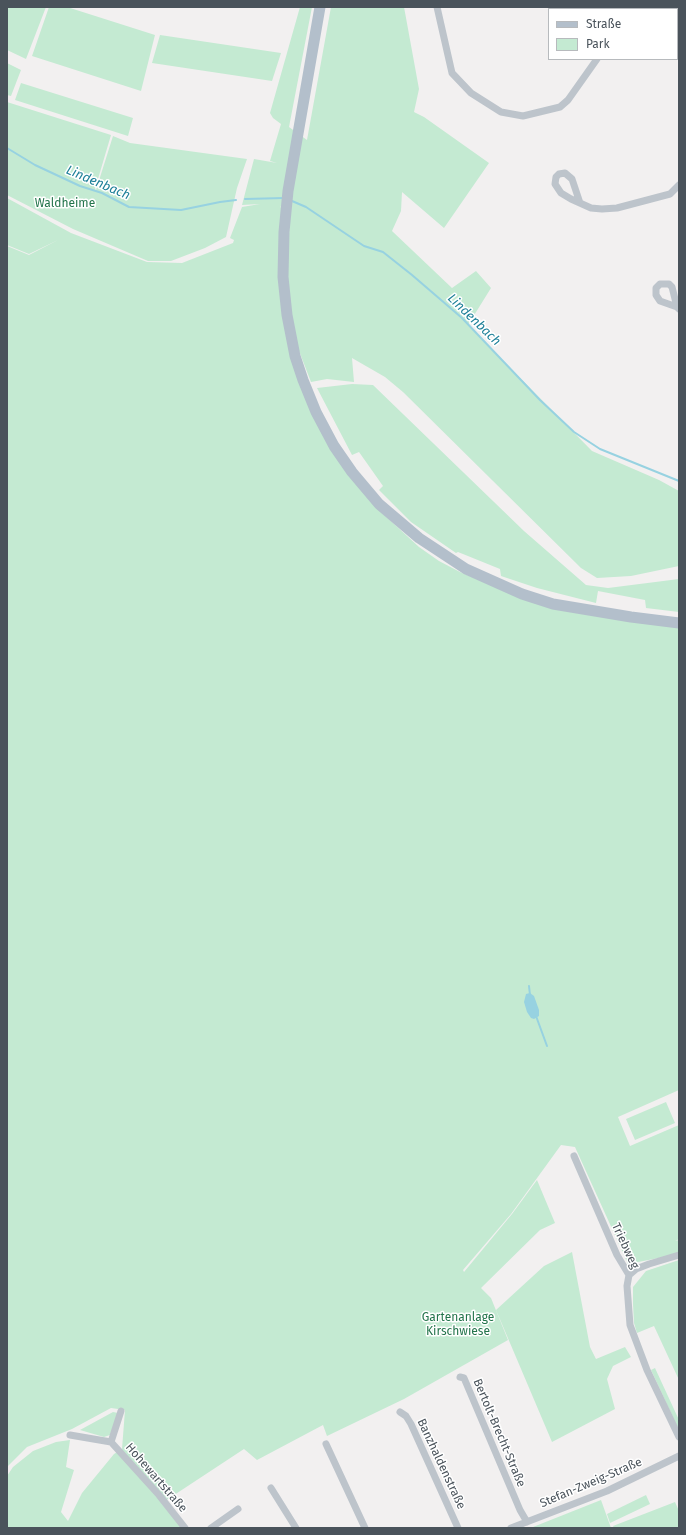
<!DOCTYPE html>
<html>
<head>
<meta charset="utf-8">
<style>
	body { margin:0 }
	#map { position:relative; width:686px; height:1535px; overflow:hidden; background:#f2f0f0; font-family:"Fira Sans",sans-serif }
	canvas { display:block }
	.frame { position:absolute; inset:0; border:8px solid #4a535b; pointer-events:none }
	.legend { position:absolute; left:548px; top:8px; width:130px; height:52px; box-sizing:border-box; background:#fff; border:1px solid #b7babd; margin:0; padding:5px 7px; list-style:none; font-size:12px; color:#4a535b }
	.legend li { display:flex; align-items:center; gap:8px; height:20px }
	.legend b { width:20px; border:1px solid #b7babd }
</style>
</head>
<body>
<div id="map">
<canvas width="686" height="1535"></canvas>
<div class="frame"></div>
<ul class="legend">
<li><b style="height:5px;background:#b3bfcb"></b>Straße</li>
<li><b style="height:11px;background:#c4ead2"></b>Park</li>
</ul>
</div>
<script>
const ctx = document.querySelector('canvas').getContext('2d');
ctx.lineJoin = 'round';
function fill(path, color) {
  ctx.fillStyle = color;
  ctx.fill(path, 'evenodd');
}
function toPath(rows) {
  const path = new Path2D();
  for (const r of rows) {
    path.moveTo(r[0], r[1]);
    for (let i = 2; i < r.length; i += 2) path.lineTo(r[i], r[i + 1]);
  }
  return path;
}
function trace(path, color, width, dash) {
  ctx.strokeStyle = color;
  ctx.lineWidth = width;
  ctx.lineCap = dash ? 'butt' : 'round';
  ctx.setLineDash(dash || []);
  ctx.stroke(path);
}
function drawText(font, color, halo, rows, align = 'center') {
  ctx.font = font + ' "Fira Sans",sans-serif';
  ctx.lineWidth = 3;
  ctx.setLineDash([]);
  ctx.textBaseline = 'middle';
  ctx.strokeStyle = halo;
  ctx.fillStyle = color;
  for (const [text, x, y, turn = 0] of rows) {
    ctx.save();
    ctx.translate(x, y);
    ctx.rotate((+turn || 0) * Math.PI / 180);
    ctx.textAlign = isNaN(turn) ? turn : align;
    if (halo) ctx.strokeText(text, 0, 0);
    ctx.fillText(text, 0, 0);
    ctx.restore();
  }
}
fill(toPath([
	[7,7,46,7,26,59,7,50],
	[49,7,67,7,155,35,141,91,32,56],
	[300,7,312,7,289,127,307,140,331,7,404,7,419,89,414,112,424,117,489,163,444,228,402,192,401,211,392,231,452,288,476,271,491,288,468,325,592,451,659,480,679,491,679,566,631,576,597,578,581,568,403,392,385,377,352,358,354,382,327,379,311,382,296,343,288,291,288,252,290,216,280,206,283,211,280,287,300,382,381,512,419,547,439,561,460,572,513,594,679,625,679,1090,618,1117,630,1146,679,1125,679,1239,675,1241,679,1240,679,1253,674,1255,628,1264,575,1147,561,1145,511,1214,463,1270,464,1272,512,1214,537,1180,555,1223,540,1230,481,1288,491,1298,508,1340,404,1399,327,1436,323,1425,257,1460,244,1449,162,1503,183,1528,7,1528,7,1476,13,1467,33,1451,56,1442,70,1440,66,1467,74,1470,61,1512,68,1521,82,1493,114,1454,122,1449,125,1410,111,1408,72,1429,27,1447,7,1467,7,246,29,255,58,240,29,254,7,245,7,198,71,233,147,262,182,263,233,243,234,240,230,238,242,207,260,204,242,205,254,159,277,163,270,161,281,124,273,118,270,113],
	[160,35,281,53,272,81,152,63],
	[7,63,21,70,11,96,7,95],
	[21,83,133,118,128,136,15,100],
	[7,102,111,135,95,189,96,190,113,136,130,143,247,159,237,188,226,237,205,248,171,261,148,261,73,229,7,195],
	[352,384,373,385,524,531,586,585,608,588,679,579,679,612,646,608,645,600,598,591,596,603,537,588,501,576,500,569,458,552,456,553,411,522,379,490,383,486,359,452,352,455,317,388],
	[666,1102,675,1123,635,1140,626,1119],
	[572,1252,590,1347,596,1359,625,1347,631,1357,613,1366,607,1379,615,1409,552,1442,496,1310,544,1266],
	[679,1260,679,1380,654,1326,637,1333,634,1323,633,1304,633,1287,646,1271],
	[655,1368,679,1420,679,1430,651,1370],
	[113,1412,118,1413,110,1435,104,1437,80,1430],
	[646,1495,650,1504,610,1523,607,1514],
	[601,1500,611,1528,533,1528,533,1527],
	[675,1502,679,1511,679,1528,614,1528,613,1526]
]), '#c4ead2');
fill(toPath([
	[530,993,534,996,539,1010,539,1016,534,1019,531,1018,527,1012,524,1002,526,994]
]), '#97d2e1');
trace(toPath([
	[7,148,35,165,80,186,102,193,129,207,181,210,220,202,236,200],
	[245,199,284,198],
	[292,201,306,207,364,246,383,252,412,275,462,318,540,400,574,432,600,449,679,481],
	[529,986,530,995],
	[536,1016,547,1046]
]), '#97d2e1', 2);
trace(toPath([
	[437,7,452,73,471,93,501,112,523,116,560,107,568,100,597,59],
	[632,9,633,7],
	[580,203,572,179,565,173,559,174,556,177,555,184,561,193,571,199,591,208,602,209,617,208,670,194,679,185],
	[677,307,672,287,669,284,660,284,656,288,656,295,660,301,677,307,679,309],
	[574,1156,617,1255,629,1275,627,1286,630,1325,647,1370,679,1437],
	[629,1275,636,1269,649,1264,679,1255],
	[460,1377,464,1378,520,1510,527,1522],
	[400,1412,406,1416,411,1424,458,1528],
	[70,1435,111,1442],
	[111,1442,159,1495,185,1528],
	[111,1442,121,1411],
	[326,1444,365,1528],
	[271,1488,296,1528],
	[211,1528,238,1509],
	[511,1528,607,1491,679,1456]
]), '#bdc4cb', 7);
trace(toPath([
	[320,7,288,191,284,232,283,277,287,315,295,356,303,380,316,412,334,446,352,472,379,504,419,538,466,569,522,594,553,604,631,617,679,623]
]), '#b3bfcb', 11);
drawText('12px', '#23744b', '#fff', [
	["Waldheime",65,204],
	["Gartenanlage",458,1318],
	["Kirschwiese",458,1332]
]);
drawText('12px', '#4a535b', '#fff', [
	["Triebweg",625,1246,65],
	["Bertolt-Brecht-Straße",499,1433,67],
	["Banzhaldenstraße",441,1464,65],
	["Hohewartstraße",156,1478,49],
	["Stefan-Zweig-Straße",591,1483,-23]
]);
drawText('italic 13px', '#1e8099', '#fff', [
	["Lindenbach",98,183,23],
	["Lindenbach",474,320,44]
]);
</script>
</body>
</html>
